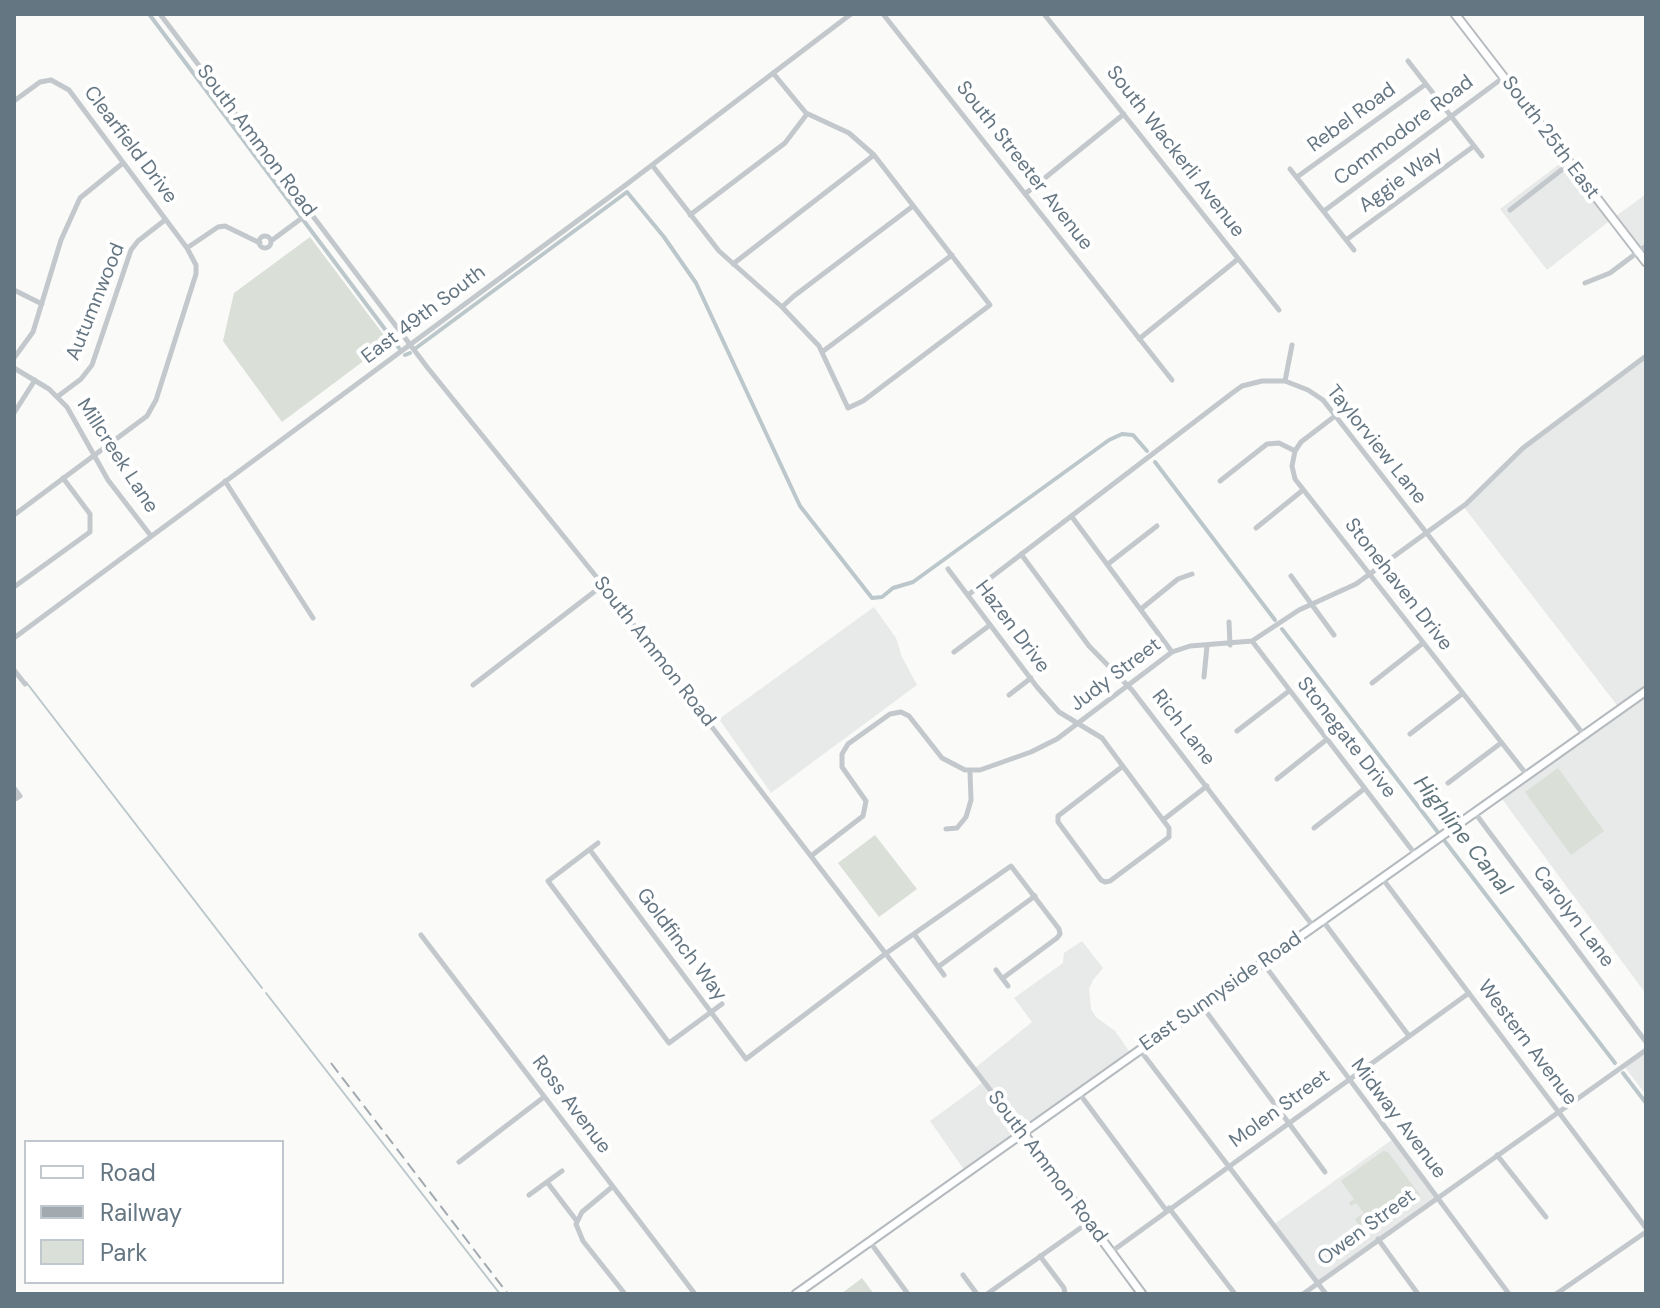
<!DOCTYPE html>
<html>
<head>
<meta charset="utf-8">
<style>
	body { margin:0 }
	#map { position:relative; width:1660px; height:1308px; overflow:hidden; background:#fafaf8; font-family:"DM Sans",sans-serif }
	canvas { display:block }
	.frame { position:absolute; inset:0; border:16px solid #657683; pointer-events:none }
	.legend { position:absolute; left:24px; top:1140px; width:260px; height:144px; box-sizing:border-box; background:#fff; border:2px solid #c1c8cd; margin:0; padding:10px 14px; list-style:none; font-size:24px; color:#657683 }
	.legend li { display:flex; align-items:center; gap:16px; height:40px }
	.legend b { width:40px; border:2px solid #c1c8cd }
</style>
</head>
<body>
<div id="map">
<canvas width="1660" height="1308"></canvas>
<div class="frame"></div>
<ul class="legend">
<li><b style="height:10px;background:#fff"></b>Road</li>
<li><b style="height:10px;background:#a2aab0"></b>Railway</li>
<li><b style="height:22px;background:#dadfd7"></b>Park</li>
</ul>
</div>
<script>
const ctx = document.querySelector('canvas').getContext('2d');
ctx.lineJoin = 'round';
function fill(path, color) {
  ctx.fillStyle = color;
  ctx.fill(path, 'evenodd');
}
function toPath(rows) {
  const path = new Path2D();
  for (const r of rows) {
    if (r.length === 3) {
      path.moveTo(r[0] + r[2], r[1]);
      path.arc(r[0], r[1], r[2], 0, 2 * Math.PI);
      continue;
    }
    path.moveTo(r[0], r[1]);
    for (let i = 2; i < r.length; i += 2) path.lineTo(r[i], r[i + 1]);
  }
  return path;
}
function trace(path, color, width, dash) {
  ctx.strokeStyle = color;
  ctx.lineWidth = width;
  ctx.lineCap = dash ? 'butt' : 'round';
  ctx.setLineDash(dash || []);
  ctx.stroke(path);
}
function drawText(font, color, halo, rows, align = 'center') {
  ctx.font = font + ' "DM Sans",sans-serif';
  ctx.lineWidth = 8;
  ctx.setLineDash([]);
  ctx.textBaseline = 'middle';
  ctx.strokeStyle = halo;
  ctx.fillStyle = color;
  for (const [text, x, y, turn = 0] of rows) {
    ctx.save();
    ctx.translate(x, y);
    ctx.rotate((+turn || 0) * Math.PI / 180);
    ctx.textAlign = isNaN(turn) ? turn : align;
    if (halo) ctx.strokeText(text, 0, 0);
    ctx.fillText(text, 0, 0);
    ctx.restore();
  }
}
fill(toPath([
	[1566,159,1612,219,1646,194,1646,262,1612,219,1547,270,1500,209],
	[1646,356,1646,994,1499,795,1620,709,1463,506,1523,448],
	[874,607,896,638,902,657,917,685,771,793,719,719],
	[1082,941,1103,968,1093,980,1089,989,1091,1009,1096,1017,1115,1031,1132,1055,967,1174,930,1121,982,1083,975,1068,1032,1022,1014,998,1063,963,1064,953],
	[1646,1050,1646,1095,1624,1066],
	[1393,1139,1437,1198,1318,1283,1273,1225]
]), '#e8e9e9');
fill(toPath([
	[310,237,389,342,282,422,223,341,234,293],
	[1558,768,1604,831,1571,855,1525,792],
	[875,835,917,889,879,917,838,863],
	[1383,1151,1388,1152,1420,1195,1417,1202,1376,1231,1373,1227,1357,1237,1353,1231,1359,1226,1355,1219,1364,1213,1356,1203,1351,1206,1349,1203,1354,1199,1341,1181],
	[862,1278,874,1294,841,1294]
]), '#dadfd7');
trace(toPath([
	[26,682,262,988],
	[266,993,500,1294]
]), '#bbc7cb', 2);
trace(toPath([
	[149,14,399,348],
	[416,348,627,192,664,237,696,283,800,506,872,598,882,597,893,588,913,582,1109,440,1122,434,1133,435,1147,451],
	[405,355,410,353],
	[1155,462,1275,620],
	[1282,629,1615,1063],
	[1623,1073,1646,1103]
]), '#bbc7cb', 4);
const major = toPath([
	[1455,14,1646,262],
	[1024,1134,1142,1294],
	[796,1294,1646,691]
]);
trace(major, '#b5babe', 11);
trace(toPath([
	[160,14,427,367,603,585,1024,1134],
	[883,14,1172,380],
	[1044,14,1279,310],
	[1408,61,1482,156],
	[14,101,40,82,51,80,69,90,187,248,196,265,196,274,156,400,147,416,14,515],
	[652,165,719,251,782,307,819,346,848,408,863,401,990,305,874,155,849,133,806,113,773,73],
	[1290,169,1354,250],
	[1297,177,1426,84],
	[1025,194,1124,114],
	[1510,210,1569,164],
	[1324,211,1504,77],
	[690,215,785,143,807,114],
	[265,242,6],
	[1346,240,1474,146],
	[271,241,310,212],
	[187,248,218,227,225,226,260,243],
	[733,264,874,155],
	[1585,283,1610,273,1646,246],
	[14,290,42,304],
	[782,307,794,296,913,206],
	[1139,339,1238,259],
	[822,352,952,255],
	[14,358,33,332,61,240,80,198,123,163],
	[14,368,49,389,67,407,108,480,151,536],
	[1285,381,1292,345],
	[57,397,81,379,92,365,131,250,138,241,165,220],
	[14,413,35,380],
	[1335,416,1301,442,1295,451,1292,466,1295,479,1527,775],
	[225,481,313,618],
	[1220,481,1267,444,1279,443,1295,451],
	[1072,517,1172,652],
	[1256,528,1303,490],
	[1021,554,1089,646,1132,690,1313,926],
	[1108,564,1157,526],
	[948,569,1037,687,1059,712,1102,738,1119,761,1169,828,1169,837,1110,881,1105,882,1101,880,1058,822,1058,816,1123,766],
	[1291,576,1334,635],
	[14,587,90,532,90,514,63,478],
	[968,595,1231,394,1242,386,1262,381,1285,381,1308,390,1323,400,1584,735],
	[1141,609,1178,579,1192,574],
	[1229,622,1230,645],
	[14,638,627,184,851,14],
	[1252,641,1415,854],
	[954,652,990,625],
	[14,670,25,684],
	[1204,677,1207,646],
	[1372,683,1423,643],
	[473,685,603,585],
	[1009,695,1031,678],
	[1237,731,1289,691],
	[1410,734,1462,694],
	[1277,779,1326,740],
	[1448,783,1501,743],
	[14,788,20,796,14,800],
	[1475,813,1646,1042],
	[1163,820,1207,786],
	[1314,828,1364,789],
	[946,829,957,828,966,817,971,800,970,772],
	[598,843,548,881,669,1043,722,1004],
	[590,850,746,1059,885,954,1011,866,1059,929,1060,934,1057,938,1003,978],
	[811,856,863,816,866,801,842,767,842,754,848,744,890,714,901,712,909,716,942,758,965,770,980,770,1031,752,1057,739,1172,652,1190,646,1252,641,1299,610,1356,584,1466,504,1523,448,1646,356],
	[1382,878,1646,1228],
	[1323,921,1409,1036],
	[914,934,944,975],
	[421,935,695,1294],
	[1263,963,1509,1294],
	[938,967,1035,896],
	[996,970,1008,986],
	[1202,1006,1325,1172],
	[1140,1050,1326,1294],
	[1079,1093,1166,1210],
	[1497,1155,1546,1217],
	[459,1162,544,1097],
	[547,1182,576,1220],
	[612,1187,582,1212,576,1224,583,1241,625,1294],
	[529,1195,562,1171],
	[1169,1208,1235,1294],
	[1378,1239,1418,1294],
	[870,1242,908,1294],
	[1111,1252,1469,993],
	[1040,1256,1064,1288,1065,1294],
	[963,1275,977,1294],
	[987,1294,1089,1222],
	[1303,1294,1646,1050],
	[1556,1294,1646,1232]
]), '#c3c8cc', 5);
trace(major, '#fff', 7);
trace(toPath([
	[331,1063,508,1294]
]), '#a2aab0', 2, [12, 6]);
drawText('20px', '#657683', '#fff', [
	["Rebel Road",1352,118,-36],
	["Commodore Road",1404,131,-37],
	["South 25th East",1550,138,53],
	["South Ammon Road",256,141,53],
	["Clearfield Drive",130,145,53],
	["South Wackerli Avenue",1175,152,52],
	["South Streeter Avenue",1024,166,52],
	["Aggie Way",1401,180,-36],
	["Autumnwood",96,302,-68],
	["East 49th South",424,315,-37],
	["Taylorview Lane",1376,445,51],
	["Millcreek Lane",117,456,57],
	["Stonehaven Drive",1398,585,52],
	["Hazen Drive",1012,627,53],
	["South Ammon Road",654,652,52],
	["Judy Street",1116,675,-37],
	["Rich Lane",1183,728,52],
	["Stonegate Drive",1346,738,52],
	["Carolyn Lane",1573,917,53],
	["Goldfinch Way",681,945,53],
	["East Sunnyside Road",1221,992,-35],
	["Western Avenue",1527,1043,53],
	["Ross Avenue",571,1105,53],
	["Molen Street",1280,1109,-36],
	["Midway Avenue",1398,1119,53],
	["South Ammon Road",1047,1167,53],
	["Owen Street",1367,1228,-36]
]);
drawText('italic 22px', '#60757c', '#fff', [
	["Highline Canal",1462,836,52]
]);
</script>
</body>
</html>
